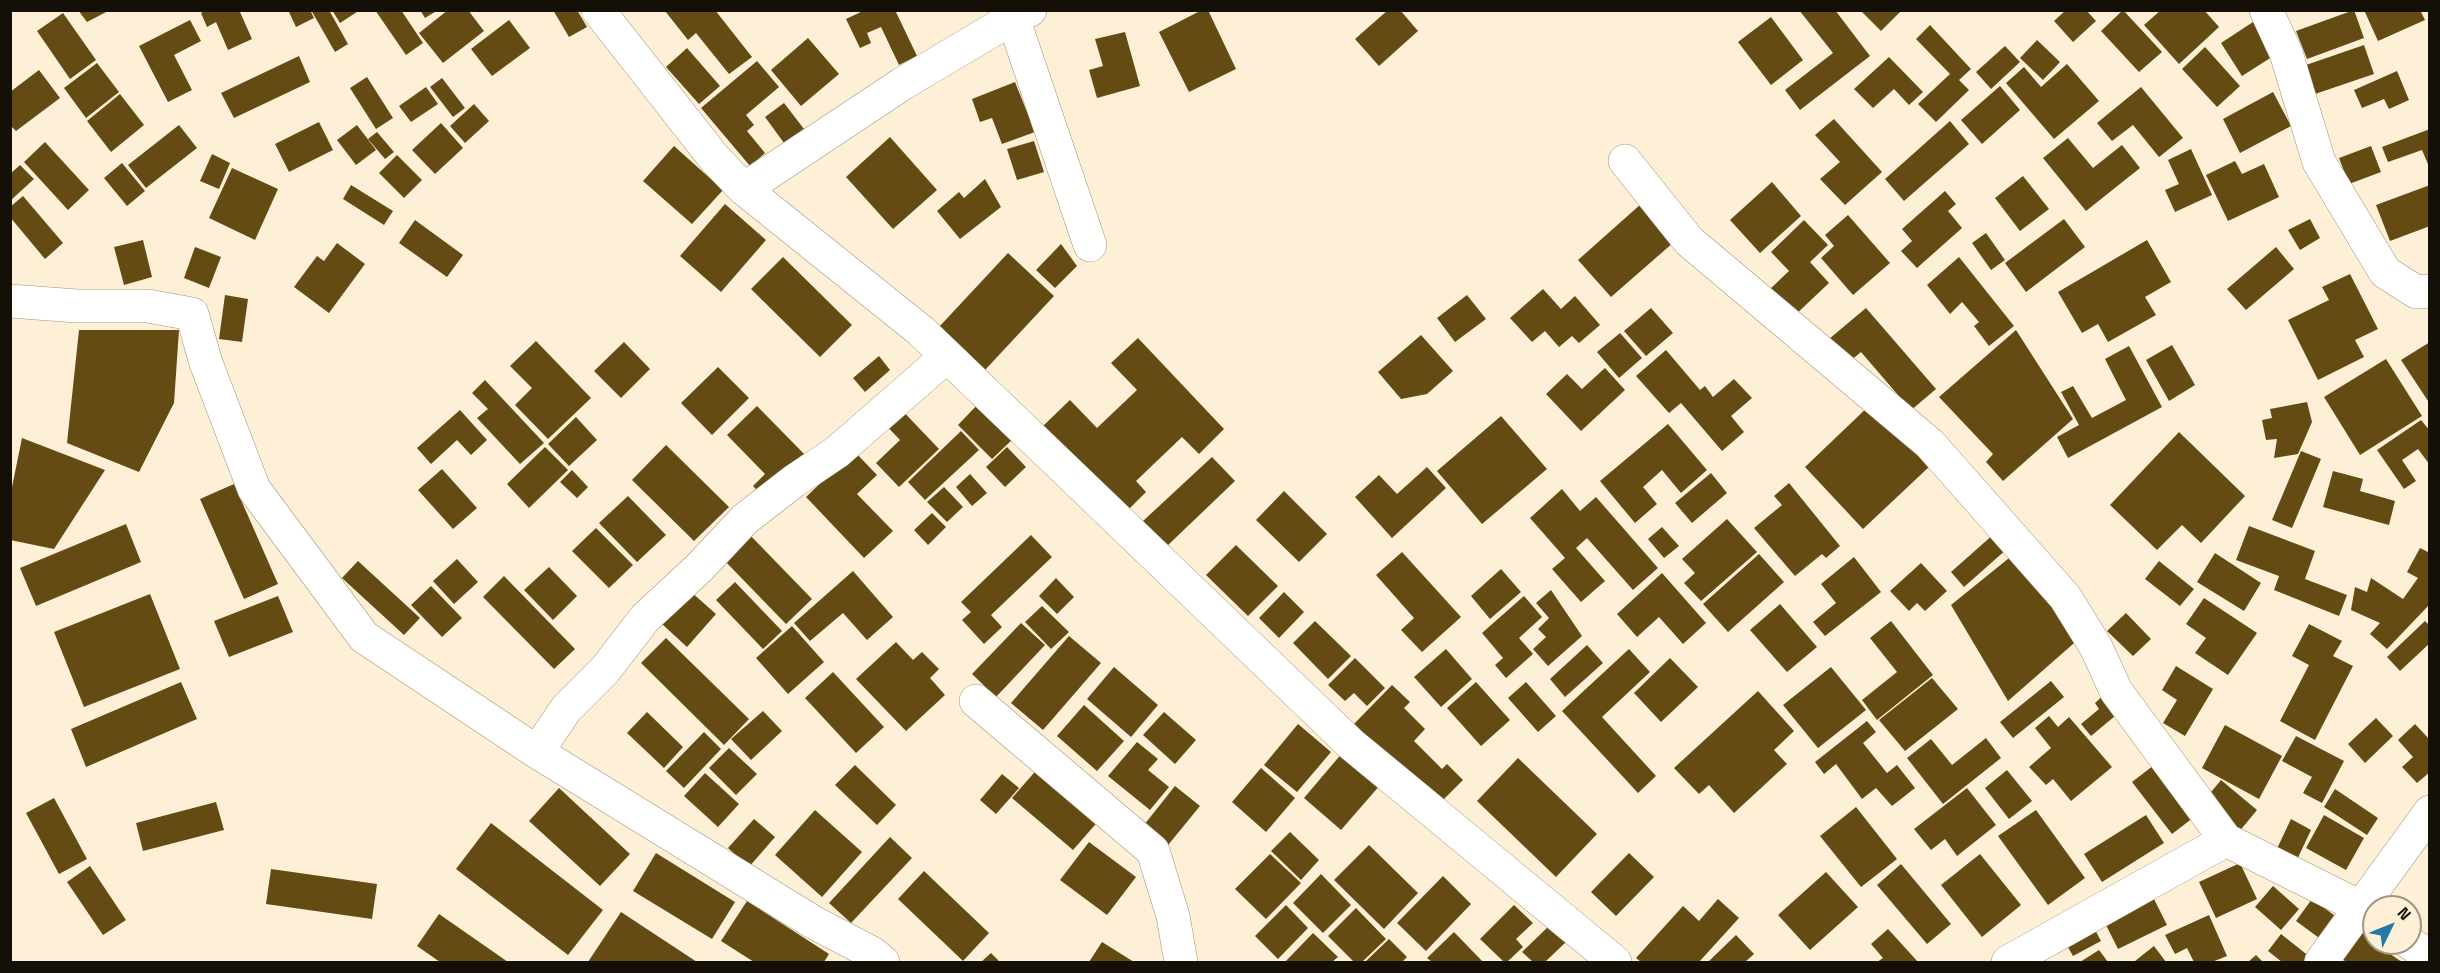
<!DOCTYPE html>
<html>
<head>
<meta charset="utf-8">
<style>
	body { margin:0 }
	#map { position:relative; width:2440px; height:973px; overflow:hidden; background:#fef0d6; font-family:"Space Grotesk",sans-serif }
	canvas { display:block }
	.frame { position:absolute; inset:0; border:12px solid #151007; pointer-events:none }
	.north { position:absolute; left:2362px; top:895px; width:60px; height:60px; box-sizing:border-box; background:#fef0d6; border:2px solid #a19683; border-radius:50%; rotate:47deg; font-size:16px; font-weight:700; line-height:24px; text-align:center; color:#151007 }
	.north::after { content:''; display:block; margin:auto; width:21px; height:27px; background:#1f7aa8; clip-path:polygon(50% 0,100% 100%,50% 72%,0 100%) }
</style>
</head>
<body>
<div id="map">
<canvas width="2440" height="973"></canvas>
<div class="frame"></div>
<div class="north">N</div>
</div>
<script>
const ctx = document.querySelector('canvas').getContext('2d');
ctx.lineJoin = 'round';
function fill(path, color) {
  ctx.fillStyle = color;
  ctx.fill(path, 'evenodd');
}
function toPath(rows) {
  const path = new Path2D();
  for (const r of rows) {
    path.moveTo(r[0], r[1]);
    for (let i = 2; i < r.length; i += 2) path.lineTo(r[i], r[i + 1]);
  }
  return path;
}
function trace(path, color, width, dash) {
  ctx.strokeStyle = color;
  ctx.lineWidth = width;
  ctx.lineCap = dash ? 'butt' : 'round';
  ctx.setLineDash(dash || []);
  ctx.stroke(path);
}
fill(toPath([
	[78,10,110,10,87,22],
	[207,10,244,10,240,12,252,39,228,50,216,22,207,27,201,13],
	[288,10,310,10,314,18,296,27],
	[311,10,329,10,348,44,335,52],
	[332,10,360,10,340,23],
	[375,10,401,10,423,43,406,55],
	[420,10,438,10,425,18],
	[448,10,468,10,484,31,443,63,419,33],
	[553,10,577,10,587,27,569,37],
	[715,10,752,57,729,74,696,33,688,40,665,11],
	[865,10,895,10,917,56,899,65,881,27,867,33,871,43,860,48,846,19],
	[1202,10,1208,10,1236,69,1189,92,1159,32],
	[1388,10,1400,10,1418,31,1379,66,1355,39],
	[1799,10,1835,10,1870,56,1800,110,1785,90,1833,53],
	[1860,10,1902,10,1881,31],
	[2066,10,2086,10,2096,21,2073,42,2054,21],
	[2123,10,2162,52,2139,72,2101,31],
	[2161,10,2204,10,2219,27,2179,64,2144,25],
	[2354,10,2364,38,2307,59,2296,31],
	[2364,10,2420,10,2425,20,2378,41],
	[63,13,96,60,70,79,37,31],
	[1771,17,1803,60,1771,85,1738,42],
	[190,20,201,41,174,55,192,90,168,102,139,46],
	[509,20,530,48,492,76,471,49],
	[2253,22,2275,55,2242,76,2221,43],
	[1930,25,1971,69,1959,80,1969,90,1936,122,1918,104,1950,74,1916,39],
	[1125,32,1140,86,1097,98,1089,70,1103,66,1095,39],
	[808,38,839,74,801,106,771,70],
	[2037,40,2060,62,2043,80,2020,58],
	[2364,45,2374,74,2315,94,2306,65],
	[2005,46,2020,62,1991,89,1976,72],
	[2205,47,2240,86,2217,107,2182,69],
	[687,48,720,86,699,104,666,67],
	[299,56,310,82,234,118,221,93],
	[1889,57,1923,92,1909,105,1894,89,1873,108,1854,89],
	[757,61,779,87,746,115,754,125,747,131,765,153,750,166,701,108],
	[97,63,119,92,86,118,64,88],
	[2067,64,2099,101,2054,139,2006,83,2024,67,2041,87],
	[39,70,60,98,16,131,10,125,10,92],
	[2397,71,2409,100,2389,109,2384,99,2362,108,2354,90],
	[367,77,393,118,376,129,350,88],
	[442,78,465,108,453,117,430,87],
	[1015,82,1035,132,1002,144,992,118,980,122,972,99],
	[2000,86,2020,110,1982,144,1961,120],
	[426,87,438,104,411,122,399,106],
	[2141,87,2183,138,2159,157,2133,125,2112,141,2097,123],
	[2273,92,2291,126,2240,153,2223,119],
	[120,94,144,125,111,152,87,121],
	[784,103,804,129,784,143,765,117],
	[474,104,489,121,465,143,450,126],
	[1834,119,1882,172,1845,205,1820,179,1840,162,1815,135],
	[1950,121,1969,144,1904,201,1885,179],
	[319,122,333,150,289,172,275,144],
	[441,123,463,148,435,174,412,150],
	[179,125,197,148,146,188,128,165],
	[357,125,376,150,356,165,337,140],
	[2430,129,2430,169,2422,150,2388,162,2382,147],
	[377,132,394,152,385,159,368,139],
	[890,137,937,190,893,229,846,177],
	[2068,138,2093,168,2122,145,2140,168,2086,211,2043,158],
	[1034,141,1044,172,1017,180,1007,149],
	[45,142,89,190,68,210,24,162],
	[674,146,723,190,692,224,643,181],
	[2371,146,2381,172,2349,184,2339,158],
	[2191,149,2212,195,2175,212,2165,190,2179,184,2168,160],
	[212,154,230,163,219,189,200,181],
	[397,155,422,180,404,198,379,173],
	[2235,161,2242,174,2264,164,2279,197,2228,221,2206,175],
	[122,163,145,191,127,206,104,178],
	[20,165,34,179,10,201,10,174],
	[232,168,278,189,255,240,209,218],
	[2023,176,2049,209,2020,231,1995,198],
	[985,179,1001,207,960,239,937,211,959,192,964,198],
	[1772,182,1801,216,1760,253,1730,220],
	[351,185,393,211,384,225,343,199],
	[2430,185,2430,226,2390,241,2376,205],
	[1945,191,1956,204,1948,211,1962,228,1917,268,1901,251,1912,241,1902,229],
	[23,196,63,243,45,259,10,217,10,207],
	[725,204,766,240,721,292,680,256],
	[1641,204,1674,242,1611,297,1578,260],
	[1848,215,1890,263,1853,295,1821,258,1834,246,1825,235],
	[2064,219,2085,247,2026,292,2005,263],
	[2310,219,2320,238,2300,250,2288,230],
	[415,220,463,255,447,277,399,243],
	[1804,220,1828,245,1810,262,1829,283,1793,317,1769,290,1789,271,1771,252],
	[1986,233,2005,260,1991,270,1972,243],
	[143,240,152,277,124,285,114,247],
	[2147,240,2171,282,2145,297,2156,315,2108,342,2098,324,2082,333,2058,292],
	[337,243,365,264,329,313,294,287,317,256,324,261],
	[1061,244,1077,266,1055,288,1036,270],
	[195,247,221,257,209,288,184,278],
	[2276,247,2294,269,2246,310,2227,289],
	[1008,253,1054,296,985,370,939,327],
	[783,257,852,325,820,357,751,289],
	[1959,257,2014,326,1989,346,1974,326,1979,322,1962,302,1950,314,1927,285],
	[2350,274,2378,329,2355,340,2364,357,2318,380,2288,320,2329,300,2322,287],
	[1543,289,1561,309,1575,296,1600,325,1579,343,1572,336,1559,347,1545,331,1532,342,1510,318],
	[225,295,248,299,242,342,219,339],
	[1467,295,1486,319,1455,342,1437,318],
	[1651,308,1673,333,1646,356,1624,331],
	[1866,308,1936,389,1903,417,1890,402,1898,395,1861,352,1849,362,1829,339],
	[79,330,179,330,174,403,139,472,67,443],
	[2016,330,2073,419,2003,481,1986,462,1993,454,1939,397],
	[1620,333,1642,358,1619,378,1597,352],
	[1421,335,1453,371,1427,394,1401,399,1378,372],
	[1138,338,1224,429,1199,454,1182,437,1136,481,1146,492,1125,513,1043,426,1070,400,1097,428,1137,390,1111,363],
	[536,341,591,398,548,439,515,405,532,388,510,366],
	[624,342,650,369,621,398,594,371],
	[2430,342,2430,404,2401,360],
	[2172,345,2195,385,2169,401,2146,360],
	[2129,346,2162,407,2068,458,2057,437,2079,425,2061,392,2073,386,2092,418,2126,400,2105,359],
	[1666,350,1700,390,1705,386,1713,397,1734,379,1752,398,1731,416,1744,432,1722,451,1681,403,1669,413,1636,376],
	[879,356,890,370,865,392,853,378],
	[2386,359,2422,416,2360,455,2324,397],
	[718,367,749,398,712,435,681,403],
	[1605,368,1625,390,1581,431,1546,394,1567,374,1582,389],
	[485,380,544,443,520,464,477,418,488,409,472,393],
	[2307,402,2312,422,2298,454,2274,458,2277,439,2266,440,2262,420,2272,418,2270,409],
	[979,403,1014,438,992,459,958,425],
	[1872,403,1930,466,1863,529,1805,467],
	[897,405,939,449,899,487,876,463,900,440,881,420],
	[757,406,808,458,766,499,753,486,765,474,727,435],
	[460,410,487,440,471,455,457,440,431,464,417,448],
	[1501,416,1547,469,1482,524,1437,471],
	[576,417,597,440,569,466,548,444],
	[2421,420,2430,431,2430,465,2418,449,2402,460,2416,481,2404,489,2377,450],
	[1668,424,1707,470,1681,493,1662,470,1643,487,1657,504,1635,523,1600,481],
	[961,431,979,450,925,500,908,482],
	[2179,432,2245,496,2201,543,2182,525,2157,550,2110,505],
	[22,438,105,470,54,549,10,540,10,497],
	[666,445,729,507,694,541,632,480],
	[545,447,568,470,529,508,507,484],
	[1007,447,1026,467,1005,487,986,467],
	[854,451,877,475,857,494,893,531,864,558,806,497],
	[2301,451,2321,459,2292,528,2272,520],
	[1212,457,1235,481,1167,546,1143,521],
	[1427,467,1446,488,1392,538,1355,497,1379,475,1397,494],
	[442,469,477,508,453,529,418,490],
	[572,470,588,487,577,498,560,482],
	[2333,471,2363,479,2360,491,2395,501,2389,525,2323,507],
	[1711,473,1727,493,1692,523,1675,503],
	[970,474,987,493,972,506,956,487],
	[1789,483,1840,546,1826,558,1822,554,1795,576,1754,528,1782,505,1774,496],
	[234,484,278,584,244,599,200,499],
	[944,487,963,507,947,522,927,502],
	[1562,489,1580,511,1596,497,1658,568,1633,590,1587,538,1576,548,1605,581,1581,602,1552,569,1565,558,1530,518],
	[1284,491,1327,534,1299,562,1256,520],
	[628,496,666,535,637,562,599,523],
	[932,513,946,527,928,545,914,530],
	[1727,519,1757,552,1701,601,1684,583,1695,573,1682,559],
	[126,524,141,562,36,606,20,568],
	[2249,526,2315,551,2305,579,2347,595,2339,616,2274,590,2279,576,2236,560],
	[1662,527,1679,546,1664,558,1648,539],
	[596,528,633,565,609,588,572,551],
	[748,533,812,599,786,624,722,558],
	[1995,533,2008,548,1964,587,1951,572],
	[1031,535,1052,557,991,615,1002,627,984,644,962,620,971,612,961,602],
	[1236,545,1278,586,1248,616,1206,575],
	[2420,548,2430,553,2430,604,2387,649,2370,634,2380,623,2351,610,2355,587,2367,592,2371,578,2403,599,2418,578,2407,572],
	[1402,552,1461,617,1422,652,1401,630,1414,618,1376,575],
	[2215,553,2261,583,2244,611,2197,582],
	[1759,554,1784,582,1728,632,1703,604],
	[2014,554,2081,637,2008,701,1951,605],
	[1854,557,1881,592,1825,636,1813,622,1836,603,1821,584],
	[457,559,478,582,454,604,433,581],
	[358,561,420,618,404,635,342,578],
	[2159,561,2194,589,2180,606,2145,579],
	[1921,563,1947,591,1925,611,1917,603,1909,611,1890,591],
	[549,567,577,596,553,620,524,590],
	[1501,569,1521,592,1490,619,1471,596],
	[853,571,893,617,867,640,843,613,810,641,794,623],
	[1662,573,1706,623,1683,644,1659,617,1637,637,1617,614],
	[504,576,575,649,554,669,483,597],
	[1056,578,1074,597,1057,614,1039,596],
	[735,582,782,631,763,649,716,600],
	[431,586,462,618,442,637,411,605],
	[1551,590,1582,636,1548,666,1533,649,1546,637,1538,629,1549,618,1536,603],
	[690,591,716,614,687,647,661,623],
	[1284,592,1304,612,1279,638,1259,618],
	[150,594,180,669,84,707,54,632],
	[278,596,293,632,229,657,214,621],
	[1524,596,1542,617,1519,638,1533,654,1506,678,1495,665,1503,658,1482,633],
	[2204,598,2257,633,2228,675,2195,653,2206,638,2186,624],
	[1780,604,1817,647,1787,672,1750,630],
	[1042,606,1069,632,1051,649,1025,622],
	[2126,613,2151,639,2133,656,2107,631],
	[1315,621,1351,656,1328,679,1293,643],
	[1891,621,1933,675,1877,720,1862,700,1897,672,1870,638],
	[2425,621,2430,626,2430,643,2400,671,2387,657],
	[1021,623,1045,645,996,697,972,674],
	[2309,624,2342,641,2333,656,2353,666,2315,740,2280,721,2309,665,2292,656],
	[792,626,824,662,788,694,756,658],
	[1069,636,1101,663,1043,730,1011,703],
	[666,638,749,719,724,745,641,663],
	[896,642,913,660,922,652,939,669,930,678,945,695,906,731,856,679],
	[1587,645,1603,663,1565,697,1550,679],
	[1446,649,1472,679,1441,707,1414,677],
	[1629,649,1650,672,1602,717,1656,776,1638,793,1562,711],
	[1355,658,1385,688,1367,706,1354,693,1345,701,1328,685],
	[1670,658,1698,687,1661,722,1634,693],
	[2176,666,2213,689,2185,736,2163,723,2177,700,2162,690],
	[1114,667,1158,705,1131,737,1087,699],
	[1831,667,1866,710,1818,748,1783,705],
	[833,672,884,727,856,753,805,698],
	[1932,678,1958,709,1905,751,1879,720],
	[2051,681,2064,697,2013,738,2000,722],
	[181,682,197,719,86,767,71,729],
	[1476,682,1510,720,1481,746,1447,708],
	[1526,682,1556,716,1538,732,1508,698],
	[1392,685,1410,702,1404,708,1425,729,1414,741,1442,769,1447,764,1463,780,1436,807,1353,725],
	[1758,691,1794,731,1774,750,1787,764,1734,813,1709,785,1699,794,1674,768],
	[2106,693,2121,711,2091,736,2081,724,2099,709,2095,703],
	[1084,705,1124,741,1097,771,1057,736],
	[763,711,782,731,751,760,731,739],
	[647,712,683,747,664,768,627,733],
	[1164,712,1196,740,1175,764,1143,735],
	[2049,716,2058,727,2069,717,2112,767,2071,801,2053,779,2046,785,2029,767,2051,748,2035,728],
	[2376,718,2393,736,2365,763,2348,744],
	[1867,721,1876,732,1863,743,1887,773,1897,765,1915,788,1892,806,1876,788,1862,799,1836,764,1824,774,1815,762],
	[1298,724,1331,752,1297,792,1264,765],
	[2415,724,2430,740,2430,772,2417,783,2402,767,2413,757,2398,740],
	[2225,725,2282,756,2259,799,2202,768],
	[704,732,721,749,684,788,666,771],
	[2296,736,2344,761,2322,803,2303,793,2312,777,2282,761],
	[1986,738,2001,758,1943,804,1907,758,1931,739,1952,765],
	[1137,742,1158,759,1148,770,1169,787,1150,810,1108,776],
	[729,748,757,774,736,795,709,768],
	[1343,752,1381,784,1341,830,1304,798],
	[1518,758,1597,834,1556,877,1477,801],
	[2158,762,2198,814,2172,834,2132,782],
	[855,765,896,805,877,825,835,785],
	[1040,766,1101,818,1073,850,1012,798],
	[1261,768,1295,798,1266,832,1232,802],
	[2007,770,2032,801,2009,819,1985,788],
	[705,773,739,804,718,827,684,796],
	[1002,774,1019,788,996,814,980,800],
	[2221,780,2257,810,2238,833,2202,803],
	[1175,786,1200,806,1164,850,1140,830],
	[559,788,630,854,600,886,529,821],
	[1967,788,1996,825,1957,856,1945,839,1931,850,1914,829],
	[2335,789,2378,818,2367,835,2324,807],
	[54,798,87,859,59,874,26,813],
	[216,802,224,830,143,851,136,823],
	[1856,807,1897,859,1861,887,1820,836],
	[815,810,862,852,822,897,775,855],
	[2036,810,2085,878,2048,905,1998,836],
	[2146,815,2164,843,2102,882,2084,854],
	[2324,815,2364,838,2346,870,2306,848],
	[754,819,775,837,749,867,728,848],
	[2291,819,2311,830,2294,866,2274,855],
	[491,823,603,910,568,955,456,869],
	[1290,832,1319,860,1301,880,1271,851],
	[890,837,912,858,851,923,829,903],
	[1089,842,1136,877,1107,915,1060,880],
	[1369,845,1418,893,1384,929,1334,880],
	[656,853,735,902,712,939,633,891],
	[1629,853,1654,877,1616,916,1591,892],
	[1270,854,1301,883,1266,919,1235,889],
	[1980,854,2021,905,1982,937,1941,885],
	[2240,863,2257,899,2216,918,2199,882],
	[1901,864,1951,924,1927,944,1877,885],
	[90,866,126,920,103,935,67,882],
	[271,869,377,884,372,919,266,904],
	[924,871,989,933,963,961,898,899],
	[1826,872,1858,907,1810,950,1778,915],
	[1321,874,1351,905,1323,933,1293,903],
	[1443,876,1471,904,1426,951,1397,923],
	[2273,886,2299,909,2281,930,2255,907],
	[2153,897,2167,925,2118,949,2104,921],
	[1718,899,1739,918,1699,962,1641,962,1636,958,1683,906,1699,921],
	[2312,899,2342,921,2326,943,2296,921],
	[747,901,829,954,824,962,754,962,721,941],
	[1286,905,1308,928,1278,959,1255,936],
	[1514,905,1533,923,1516,939,1523,947,1507,962,1504,962,1480,939],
	[1356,908,1386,939,1362,962,1354,962,1328,936],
	[621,912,697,962,588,962],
	[439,914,508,962,440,962,417,946],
	[2209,915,2227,956,2212,962,2194,962,2187,948,2175,954,2165,935],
	[1550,925,1566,942,1545,962,1533,962,1522,952],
	[2093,926,2101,941,2073,956,2065,942],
	[1888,929,1918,962,1877,962,1883,958,1871,944],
	[2360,929,2374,943,2402,962,2346,962,2339,956],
	[1454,932,1483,962,1432,962,1427,958],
	[1313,933,1338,957,1332,962,1285,962],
	[2281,934,2315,961,2314,962,2282,962,2268,951],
	[1736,935,1754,954,1745,962,1708,962],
	[1389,939,1407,957,1402,962,1365,962],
	[1102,942,1134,962,1089,962],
	[2154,946,2166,962,2136,962,2135,961],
	[2099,950,2108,962,2080,962],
	[991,953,1000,962,981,962],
	[2256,955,2263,962,2248,962]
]), '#644a13');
const minor = toPath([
	[598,10,715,159,744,189,921,331,1351,744,1615,962],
	[2266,10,2286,53,2319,162,2385,272,2416,292,2430,291],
	[1013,18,1090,245],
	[1625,161,1689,241,1930,444,2065,597,2096,647,2116,691,2226,840,2360,907,2374,917],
	[744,189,902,84,1013,18,1030,10],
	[10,301,77,306,148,306,192,314,206,363,254,489,364,637,537,752,813,922,872,953,883,962],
	[976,701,1153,851,1173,916,1181,962],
	[537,752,566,709,605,670,645,618,699,568,745,519,794,481,837,452,947,356],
	[2410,943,2430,957],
	[2008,962,2226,840],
	[2321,962,2430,812]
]);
trace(minor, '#a0937b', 34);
trace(minor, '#fff', 33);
</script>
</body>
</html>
